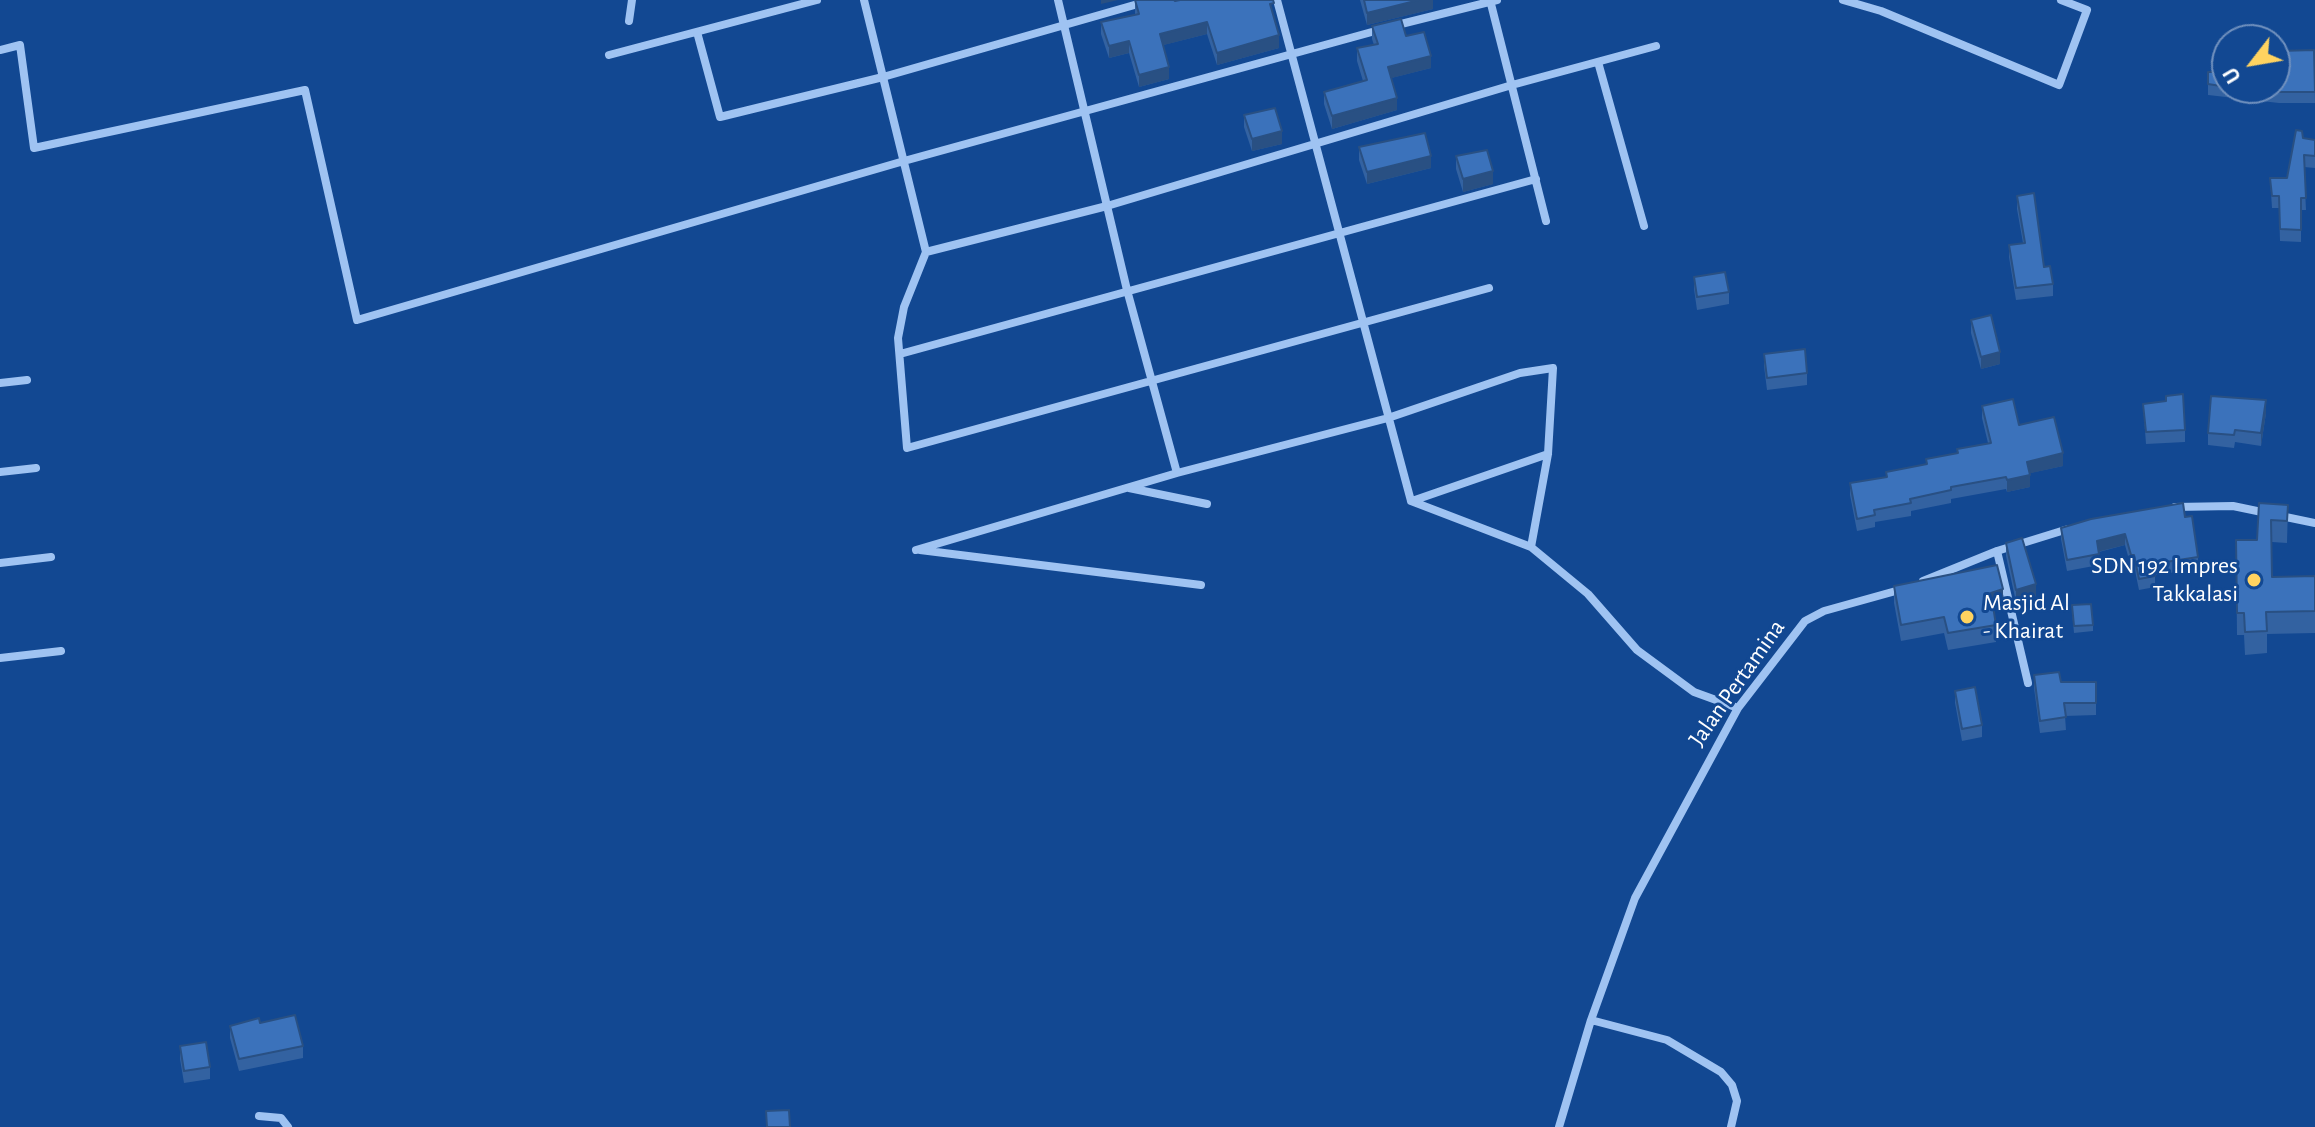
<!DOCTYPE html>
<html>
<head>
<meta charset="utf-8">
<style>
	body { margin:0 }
	#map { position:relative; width:2315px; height:1127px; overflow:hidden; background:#124892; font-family:"Alegreya Sans",sans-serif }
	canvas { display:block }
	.north { position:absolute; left:2211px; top:24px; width:80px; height:80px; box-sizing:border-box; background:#124892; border:2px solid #7191be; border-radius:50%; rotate:239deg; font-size:22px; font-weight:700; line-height:32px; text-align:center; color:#fff }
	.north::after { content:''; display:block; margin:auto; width:28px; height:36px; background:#ffd360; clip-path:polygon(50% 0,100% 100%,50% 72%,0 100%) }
</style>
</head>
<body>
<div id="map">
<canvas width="2315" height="1127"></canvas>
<div class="north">U</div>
</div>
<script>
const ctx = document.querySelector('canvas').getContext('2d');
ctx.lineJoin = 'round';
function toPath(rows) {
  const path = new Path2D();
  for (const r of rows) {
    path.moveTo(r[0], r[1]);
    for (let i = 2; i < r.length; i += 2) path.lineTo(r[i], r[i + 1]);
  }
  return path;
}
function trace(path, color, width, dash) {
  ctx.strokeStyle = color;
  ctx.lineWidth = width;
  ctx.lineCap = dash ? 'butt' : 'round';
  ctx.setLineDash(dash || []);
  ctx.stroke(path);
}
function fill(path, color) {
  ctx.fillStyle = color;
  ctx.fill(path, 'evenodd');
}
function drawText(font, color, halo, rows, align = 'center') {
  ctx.font = font + ' "Alegreya Sans",sans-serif';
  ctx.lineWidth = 6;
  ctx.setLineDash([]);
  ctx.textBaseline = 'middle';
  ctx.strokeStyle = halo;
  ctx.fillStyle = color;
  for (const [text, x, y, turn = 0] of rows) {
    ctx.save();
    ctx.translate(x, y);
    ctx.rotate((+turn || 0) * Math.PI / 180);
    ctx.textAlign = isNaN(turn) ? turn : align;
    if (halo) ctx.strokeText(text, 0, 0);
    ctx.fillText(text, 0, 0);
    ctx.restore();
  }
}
trace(toPath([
	[864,0,926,252,1107,206,1512,85,1656,46],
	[1058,0,1127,290,1177,473],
	[1277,0,1411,501],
	[1490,0,1546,221],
	[1843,0,1881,11,2059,85,2087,10,2061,0],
	[629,21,632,0],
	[1393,26,1497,0],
	[697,32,720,117,883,77,1152,0],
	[0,50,20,45,34,148,305,90,357,320,904,161,1379,30],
	[609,55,817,0],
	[1598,62,1644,226],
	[926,252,904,307,898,338,907,448,1489,288],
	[900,354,1536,179],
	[0,383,27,380],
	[0,472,36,468],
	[1129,488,1207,504],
	[1411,501,1531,547,1588,594,1637,650,1694,692,1738,708],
	[1412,501,1548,454],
	[2175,507,2233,506,2315,523],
	[916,550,1177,473,1388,418,1520,373,1553,368,1548,454,1531,547],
	[920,550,1201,585],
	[1997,551,2028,683],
	[0,563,51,557],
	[1923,581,1997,551,2068,529],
	[0,658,61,651],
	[1591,1020,1667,1040,1721,1072,1732,1085,1737,1101,1731,1127],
	[259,1116,281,1118,288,1127],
	[1559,1127,1591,1020,1635,898,1738,708,1805,621,1824,611,1903,589]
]), '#9fc3f2', 8);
fill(toPath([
	[1135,0,1175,1,1274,16,1279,48,1217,65,1207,34,1163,45,1169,79,1139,87,1129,53,1109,58,1101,34,1101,22,1135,15],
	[1360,0,1433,0,1433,9,1367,25],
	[1372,26,1406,36,1431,68,1391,78,1397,110,1332,129,1324,104,1324,92,1363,81,1357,61,1357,48,1374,45,1372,39],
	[2314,50,2315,103,2279,103,2208,95,2208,72,2227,72,2227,88,2275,88,2280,74,2279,51],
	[1244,115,1282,144,1252,151,1244,127],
	[2303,138,2315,140,2315,168,2304,167,2306,210,2301,210,2301,242,2280,241,2279,208,2272,208,2270,178,2287,178],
	[1359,147,1431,168,1367,184,1359,160],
	[1456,156,1493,184,1463,192,1456,169],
	[2017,196,2044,267,2053,284,2053,296,2016,300,2009,257,2009,245,2023,243,2017,209],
	[1694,277,1729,292,1729,304,1697,310,1694,289],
	[1971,320,2000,364,1981,369,1971,333],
	[1764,354,1807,373,1807,385,1767,390,1764,366],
	[2143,404,2185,430,2185,442,2146,444],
	[1982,406,2019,425,2063,466,2030,473,2030,487,2007,492,2006,489,1951,499,1951,503,1911,511,1911,516,1875,522,1875,527,1857,531,1850,495,1850,483,1886,477,1886,472,1926,464,1926,459,1957,453,1957,449,1988,443,1982,418],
	[2266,413,2261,446,2235,442,2234,448,2208,445,2208,433],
	[2259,503,2288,505,2287,543,2272,542,2272,577,2315,576,2315,633,2267,634,2267,653,2245,655,2244,635,2237,635,2236,540,2257,540],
	[2185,517,2198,557,2198,569,2155,575,2155,587,2139,590,2134,566,2131,567,2125,545,2099,552,2099,565,2067,571,2061,539,2061,528],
	[2006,543,2036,596,2016,602,2006,556],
	[1894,586,2003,606,1993,608,1996,625,1996,642,1948,650,1944,633,1901,641,1894,603],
	[2072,611,2093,625,2093,631,2074,633],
	[2034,675,2061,682,2096,682,2096,715,2065,716,2066,730,2040,733,2034,688],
	[1955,691,1982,725,1982,737,1962,741,1955,703],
	[260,1023,303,1046,303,1058,239,1071,230,1038,230,1026],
	[180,1046,210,1067,210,1079,184,1083,180,1059]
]), '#3362a1');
fill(toPath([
	[1101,0,1118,0,1101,4],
	[1419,0,1433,0,1433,9,1367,25,1367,13],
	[1207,22,1207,34,1160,46,1160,34],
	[1279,35,1279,48,1217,65,1217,53],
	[1129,41,1129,53,1109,58,1109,46],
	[1431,56,1431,68,1388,79,1388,67],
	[1169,67,1169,79,1139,87,1139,75],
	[1397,98,1397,110,1332,129,1332,116],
	[1282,131,1282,144,1252,151,1252,139],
	[1431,156,1431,168,1367,184,1367,172],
	[1493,171,1493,184,1463,192,1463,179],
	[2000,352,2000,364,1981,369,1981,357],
	[2266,400,2266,413,2261,446,2261,433],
	[2063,453,2063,466,2027,474,2027,462],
	[2030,475,2030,487,2007,492,2007,480],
	[2125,534,2125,545,2097,552,2097,541],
	[2131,555,2134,555,2134,566,2131,567],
	[2036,584,2036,596,2016,602,2016,590],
	[2003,589,2003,606,1991,609,1991,593]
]), '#295083');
const building = toPath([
	[1135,0,1174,0,1175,1,1180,0,1273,0,1274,3,1270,4,1279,35,1217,53,1207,22,1160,34,1169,67,1139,75,1129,41,1109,46,1101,22,1139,14,1135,0],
	[1364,0,1419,0,1367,13,1364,0],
	[1401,19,1406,36,1424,32,1431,56,1388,67,1397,98,1332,116,1324,92,1367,80,1357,48,1378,44,1372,26,1401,19],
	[2314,50,2315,92,2279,92,2240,88,2275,88,2275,74,2281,74,2279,51,2314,50],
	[2208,72,2227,72,2227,87,2208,84,2208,72],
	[1275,108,1282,131,1252,139,1244,115,1275,108],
	[2296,130,2302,131,2303,138,2315,140,2315,156,2304,155,2306,198,2301,198,2301,230,2280,229,2279,196,2272,196,2270,178,2287,178,2296,130],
	[1425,133,1431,156,1367,172,1359,147,1425,133],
	[1487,150,1493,171,1463,179,1456,156,1487,150],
	[2034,193,2044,267,2050,266,2053,284,2016,288,2009,245,2025,243,2017,196,2034,193],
	[1725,272,1729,292,1697,297,1694,277,1725,272],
	[1991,315,2000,352,1981,357,1971,320,1991,315],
	[1805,349,1807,373,1767,378,1764,354,1805,349],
	[2183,394,2185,430,2146,432,2143,404,2166,401,2166,396,2183,394],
	[2211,396,2266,400,2261,433,2235,430,2234,435,2208,433,2211,396],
	[2013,399,2019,425,2054,417,2063,453,2027,462,2030,475,2007,480,2006,477,1951,487,1951,490,1910,499,1911,503,1874,510,1875,515,1857,519,1850,483,1887,477,1886,472,1927,464,1926,459,1958,453,1957,449,1991,443,1982,406,2013,399],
	[2183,503,2185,517,2192,516,2198,557,2153,564,2155,576,2139,579,2134,555,2131,555,2125,534,2097,541,2099,554,2067,560,2061,528,2091,519,2183,503],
	[2259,503,2288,505,2287,521,2271,520,2272,577,2315,576,2315,611,2266,612,2267,631,2245,632,2244,613,2237,613,2236,540,2257,540,2259,503],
	[2022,538,2036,584,2016,590,2006,543,2022,538],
	[1997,565,2003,589,1991,593,1996,625,1948,633,1944,617,1901,625,1894,586,1997,565],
	[2091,604,2093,625,2074,626,2072,605,2091,604],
	[2059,672,2061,682,2096,682,2096,703,2064,703,2066,717,2040,721,2034,675,2059,672],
	[1975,687,1982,725,1962,729,1955,691,1975,687],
	[295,1015,303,1046,239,1059,230,1026,259,1018,260,1023,295,1015],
	[206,1042,210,1067,184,1071,180,1046,206,1042],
	[789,1110,790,1127,767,1127,766,1111,789,1110]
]);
fill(building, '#3b72bb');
trace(building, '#295083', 2);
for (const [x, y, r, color] of [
	[2254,580,8,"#ffd360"],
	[1967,617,8,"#ffd360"]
]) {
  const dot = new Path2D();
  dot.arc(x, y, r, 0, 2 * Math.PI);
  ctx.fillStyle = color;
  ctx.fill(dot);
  trace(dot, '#124892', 3);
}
drawText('24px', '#fff', '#124892', [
	["SDN 192 Impres",2238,566],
	["Takkalasi",2238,594],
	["Masjid Al",1983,603,"left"],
	["- Khairat",1983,631,"left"]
], 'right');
drawText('24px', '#fff', '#124892', [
	["Jalan Pertamina",1737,683,-55]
]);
</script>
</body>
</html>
